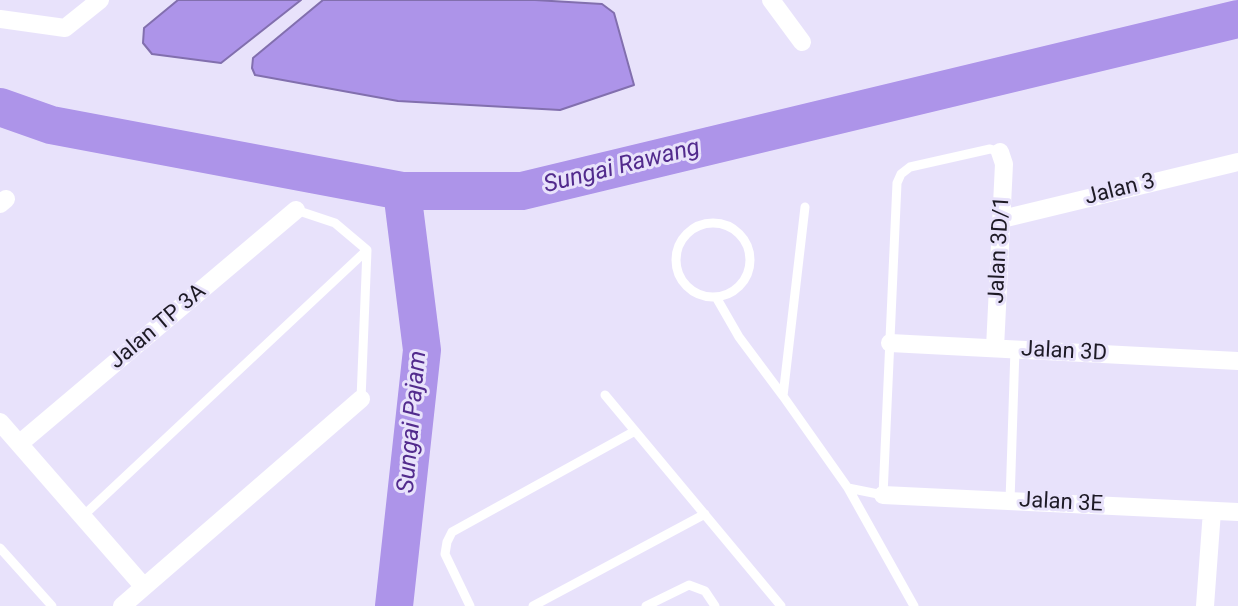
<!DOCTYPE html>
<html>
<head>
<meta charset="utf-8">
<style>
	body { margin:0 }
	canvas { display:block; background:#e8e2fb }
</style>
</head>
<body>
<canvas width="1238" height="606"></canvas>
<script>
const ctx = document.querySelector('canvas').getContext('2d');
ctx.lineJoin = 'round';
function fill(path, color) {
  ctx.fillStyle = color;
  ctx.fill(path, 'evenodd');
}
function toPath(rows) {
  const path = new Path2D();
  for (const r of rows) {
    if (r.length === 3) {
      path.moveTo(r[0] + r[2], r[1]);
      path.arc(r[0], r[1], r[2], 0, 2 * Math.PI);
      continue;
    }
    path.moveTo(r[0], r[1]);
    for (let i = 2; i < r.length; i += 2) path.lineTo(r[i], r[i + 1]);
  }
  return path;
}
function trace(path, color, width, dash) {
  ctx.strokeStyle = color;
  ctx.lineWidth = width;
  ctx.lineCap = dash ? 'butt' : 'round';
  ctx.setLineDash(dash || []);
  ctx.stroke(path);
}
function drawText(font, color, halo, rows, align = 'center') {
  ctx.font = font + ' Roboto,sans-serif';
  ctx.lineWidth = 6;
  ctx.setLineDash([]);
  ctx.textBaseline = 'middle';
  ctx.strokeStyle = halo;
  ctx.fillStyle = color;
  for (const [text, x, y, turn = 0] of rows) {
    ctx.save();
    ctx.translate(x, y);
    ctx.rotate((+turn || 0) * Math.PI / 180);
    ctx.textAlign = isNaN(turn) ? turn : align;
    if (halo) ctx.strokeText(text, 0, 0);
    ctx.fillText(text, 0, 0);
    ctx.restore();
  }
}
const water = toPath([
	[178,0,301,0,221,63,152,54,143,43,144,28,178,0],
	[323,0,535,0,602,4,614,13,634,85,560,110,398,101,255,75,252,68,253,58,323,0]
]);
fill(water, '#ad94e9');
trace(water, '#826fae', 2);
trace(toPath([
	[0,107,51,125,402,191,522,191,1238,19],
	[394,606,422,350,402,191]
]), '#ad94e9', 38);
trace(toPath([
	[805,207,783,396,848,488,883,495,897,183,901,174,910,167,990,149,1000,152],
	[296,210,335,223,367,250,361,399],
	[713,260,37],
	[716,297,739,337,783,396],
	[605,395,781,606],
	[848,488,914,606],
	[1010,501,1015,349],
	[83,516,367,250],
	[0,548,52,606],
	[470,606,445,554,447,542,452,532,635,431],
	[533,606,705,514],
	[646,606,689,585,705,591,715,606]
]), '#fff', 9);
trace(toPath([
	[771,0,802,42],
	[0,19,65,28,100,0],
	[0,204,6,199],
	[1002,219,1238,162],
	[890,343,1238,361],
	[995,348,1004,164,1000,152],
	[0,422,144,587],
	[19,444,296,210],
	[883,495,1238,512],
	[122,606,361,399],
	[1205,606,1212,511]
]), '#fff', 18);
drawText('22px', '#1d1a25', '#e8e2fb', [
	["Jalan 3",1120,190,-14],
	["Jalan 3D/1",1000,250,-87],
	["Jalan TP 3A",158,327,-40],
	["Jalan 3D",1064,352,3],
	["Jalan 3E",1061,503,3]
]);
drawText('italic 24px', '#522b8d', '#e8e2fb', [
	["Sungai Rawang",622,167,-14],
	["Sungai Pajam",413,422,-85]
]);
</script>
</body>
</html>
